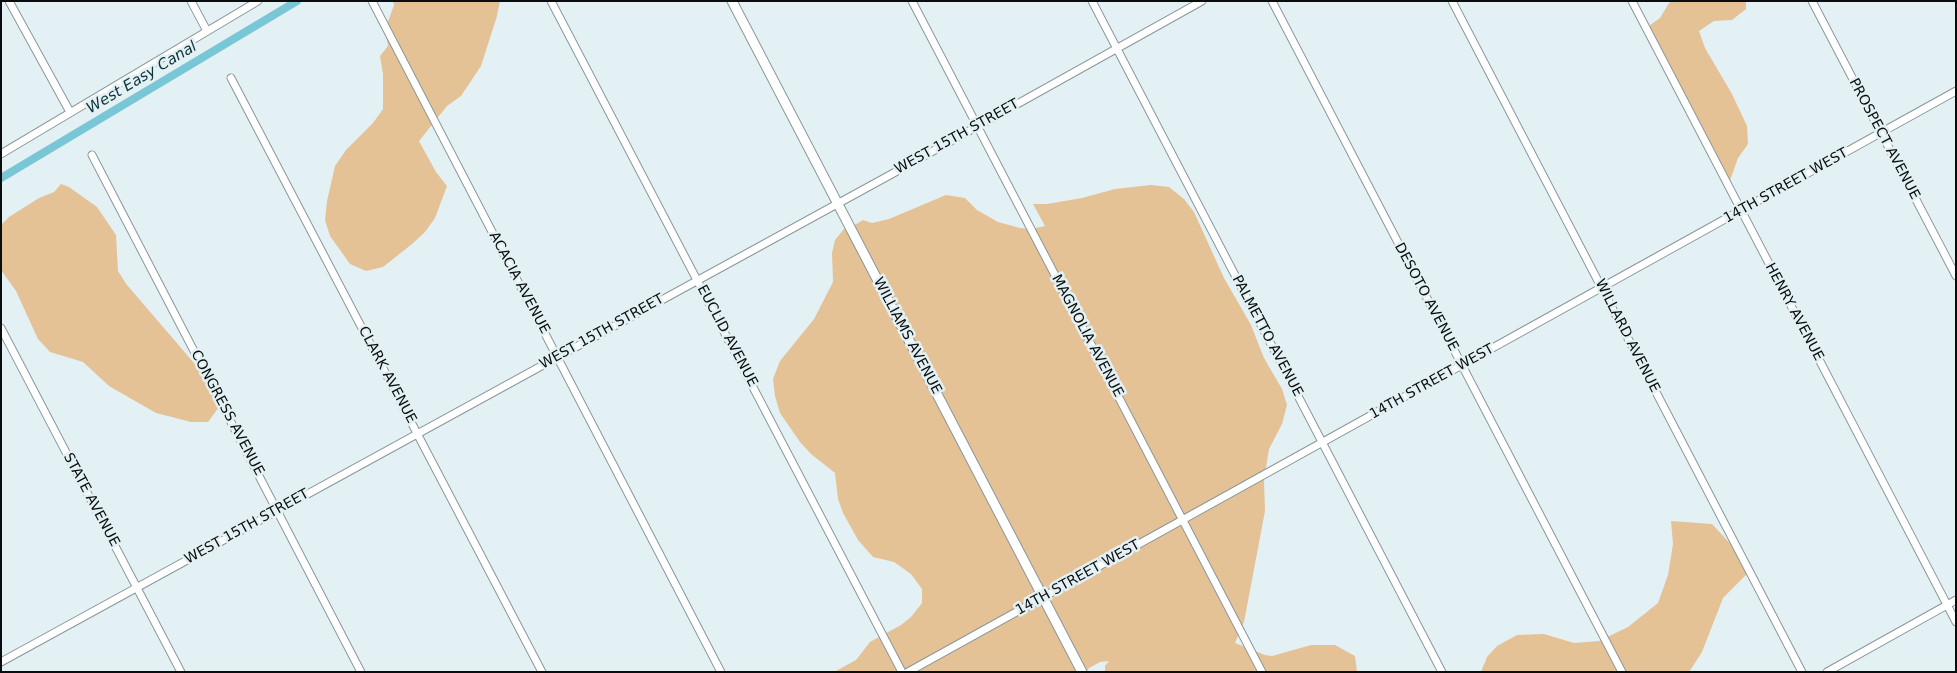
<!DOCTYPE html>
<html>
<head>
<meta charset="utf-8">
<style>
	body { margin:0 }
	#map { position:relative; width:1957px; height:673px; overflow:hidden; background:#e3f1f4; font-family:"DejaVu Sans",sans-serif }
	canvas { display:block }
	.frame { position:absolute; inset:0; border:2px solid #090d0e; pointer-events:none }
</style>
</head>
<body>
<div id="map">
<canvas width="1957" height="673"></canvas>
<div class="frame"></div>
</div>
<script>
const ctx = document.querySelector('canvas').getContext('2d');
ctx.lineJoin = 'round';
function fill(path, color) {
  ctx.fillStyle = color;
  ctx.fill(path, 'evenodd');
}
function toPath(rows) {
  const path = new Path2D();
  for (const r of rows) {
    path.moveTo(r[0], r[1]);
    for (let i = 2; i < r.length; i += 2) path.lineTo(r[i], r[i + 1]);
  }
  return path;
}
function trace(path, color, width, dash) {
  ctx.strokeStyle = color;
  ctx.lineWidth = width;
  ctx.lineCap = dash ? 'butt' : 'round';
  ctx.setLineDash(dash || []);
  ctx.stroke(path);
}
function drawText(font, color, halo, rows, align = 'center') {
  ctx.font = font + ' "DejaVu Sans",sans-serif';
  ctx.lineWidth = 5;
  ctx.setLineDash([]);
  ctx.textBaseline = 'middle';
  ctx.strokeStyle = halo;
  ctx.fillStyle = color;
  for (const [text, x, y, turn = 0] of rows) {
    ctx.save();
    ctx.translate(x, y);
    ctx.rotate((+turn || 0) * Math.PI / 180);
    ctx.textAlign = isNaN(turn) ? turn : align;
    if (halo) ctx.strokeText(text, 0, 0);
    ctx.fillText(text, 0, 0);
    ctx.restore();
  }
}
fill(toPath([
	[393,1,500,1,497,16,481,66,461,96,447,106,419,141,436,172,447,186,435,218,425,232,412,244,383,267,366,271,350,264,330,236,325,220,327,201,335,166,346,150,373,123,383,109,383,74,380,56,388,46,385,30,394,5],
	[1672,1,1746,1,1746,9,1732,20,1714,21,1699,31,1705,48,1732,94,1747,126,1748,144,1738,158,1728,186,1646,28,1660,18,1669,3],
	[61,184,69,187,97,207,116,235,118,271,127,285,194,363,212,392,219,407,208,422,191,422,156,413,109,386,83,362,50,352,38,339,16,291,1,270,1,225,9,217,39,198,54,192],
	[1151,185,1169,187,1184,199,1194,212,1224,278,1251,325,1264,358,1282,389,1287,405,1282,424,1269,449,1264,480,1265,511,1244,622,1235,643,1265,655,1272,656,1311,645,1335,645,1355,656,1357,672,1105,672,1105,666,1109,661,1100,662,1089,668,1086,672,853,226,863,220,872,223,889,219,946,195,965,198,977,210,998,222,1020,228,1031,229,1045,226,1033,204,1047,204,1082,198,1115,189],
	[844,229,846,229,1077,672,834,672,856,660,870,642,901,625,911,617,922,603,922,589,911,574,894,562,873,557,858,540,843,513,838,499,835,473,811,454,800,442,780,413,775,396,773,379,780,361,814,319,833,282,832,253,835,240],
	[1671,521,1712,524,1753,568,1723,598,1702,652,1689,672,1481,672,1487,657,1497,646,1517,635,1544,634,1574,643,1599,641,1628,627,1658,603,1668,575,1673,544]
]), '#e4c296');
trace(toPath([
	[1,178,297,1]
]), '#79c7d6', 8);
const minor = toPath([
	[9,1,70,112],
	[191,1,207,31],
	[372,1,721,672],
	[551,1,902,672],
	[912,1,1262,672],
	[1092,1,1442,672],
	[1272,1,1622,672],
	[1452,1,1802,672],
	[1632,1,1956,622],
	[1812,1,1956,276],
	[231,78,542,672],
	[1,154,258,1],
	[92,155,361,672],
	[1,328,181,672],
	[1,662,890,175,1202,1],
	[908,672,1956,91],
	[1827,672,1956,600]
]);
const tertiary = toPath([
	[732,1,1082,672]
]);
trace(minor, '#8a9799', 9);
trace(tertiary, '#8a9799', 11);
trace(minor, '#fff', 7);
trace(tertiary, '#fff', 9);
drawText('14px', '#090d0e', '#e3f1f4', [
	["WEST 15TH STREET",957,137,-29],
	["PROSPECT AVENUE",1884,139,62],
	["14TH STREET WEST",1786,186,-29],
	["ACACIA AVENUE",519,283,62],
	["DESOTO AVENUE",1426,297,62],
	["HENRY AVENUE",1794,312,62],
	["WEST 15TH STREET",602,332,-29],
	["EUCLID AVENUE",727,336,62],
	["WILLIAMS AVENUE",907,336,62],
	["MAGNOLIA AVENUE",1087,336,62],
	["PALMETTO AVENUE",1267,336,62],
	["WILLARD AVENUE",1627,336,63],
	["CLARK AVENUE",387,375,62],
	["14TH STREET WEST",1432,382,-29],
	["CONGRESS AVENUE",227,413,62],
	["STATE AVENUE",91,500,62],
	["WEST 15TH STREET",247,527,-29],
	["14TH STREET WEST",1078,578,-29]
]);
drawText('italic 15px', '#0d333a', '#e3f1f4', [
	["West Easy Canal",142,78,-31]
]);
</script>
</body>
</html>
